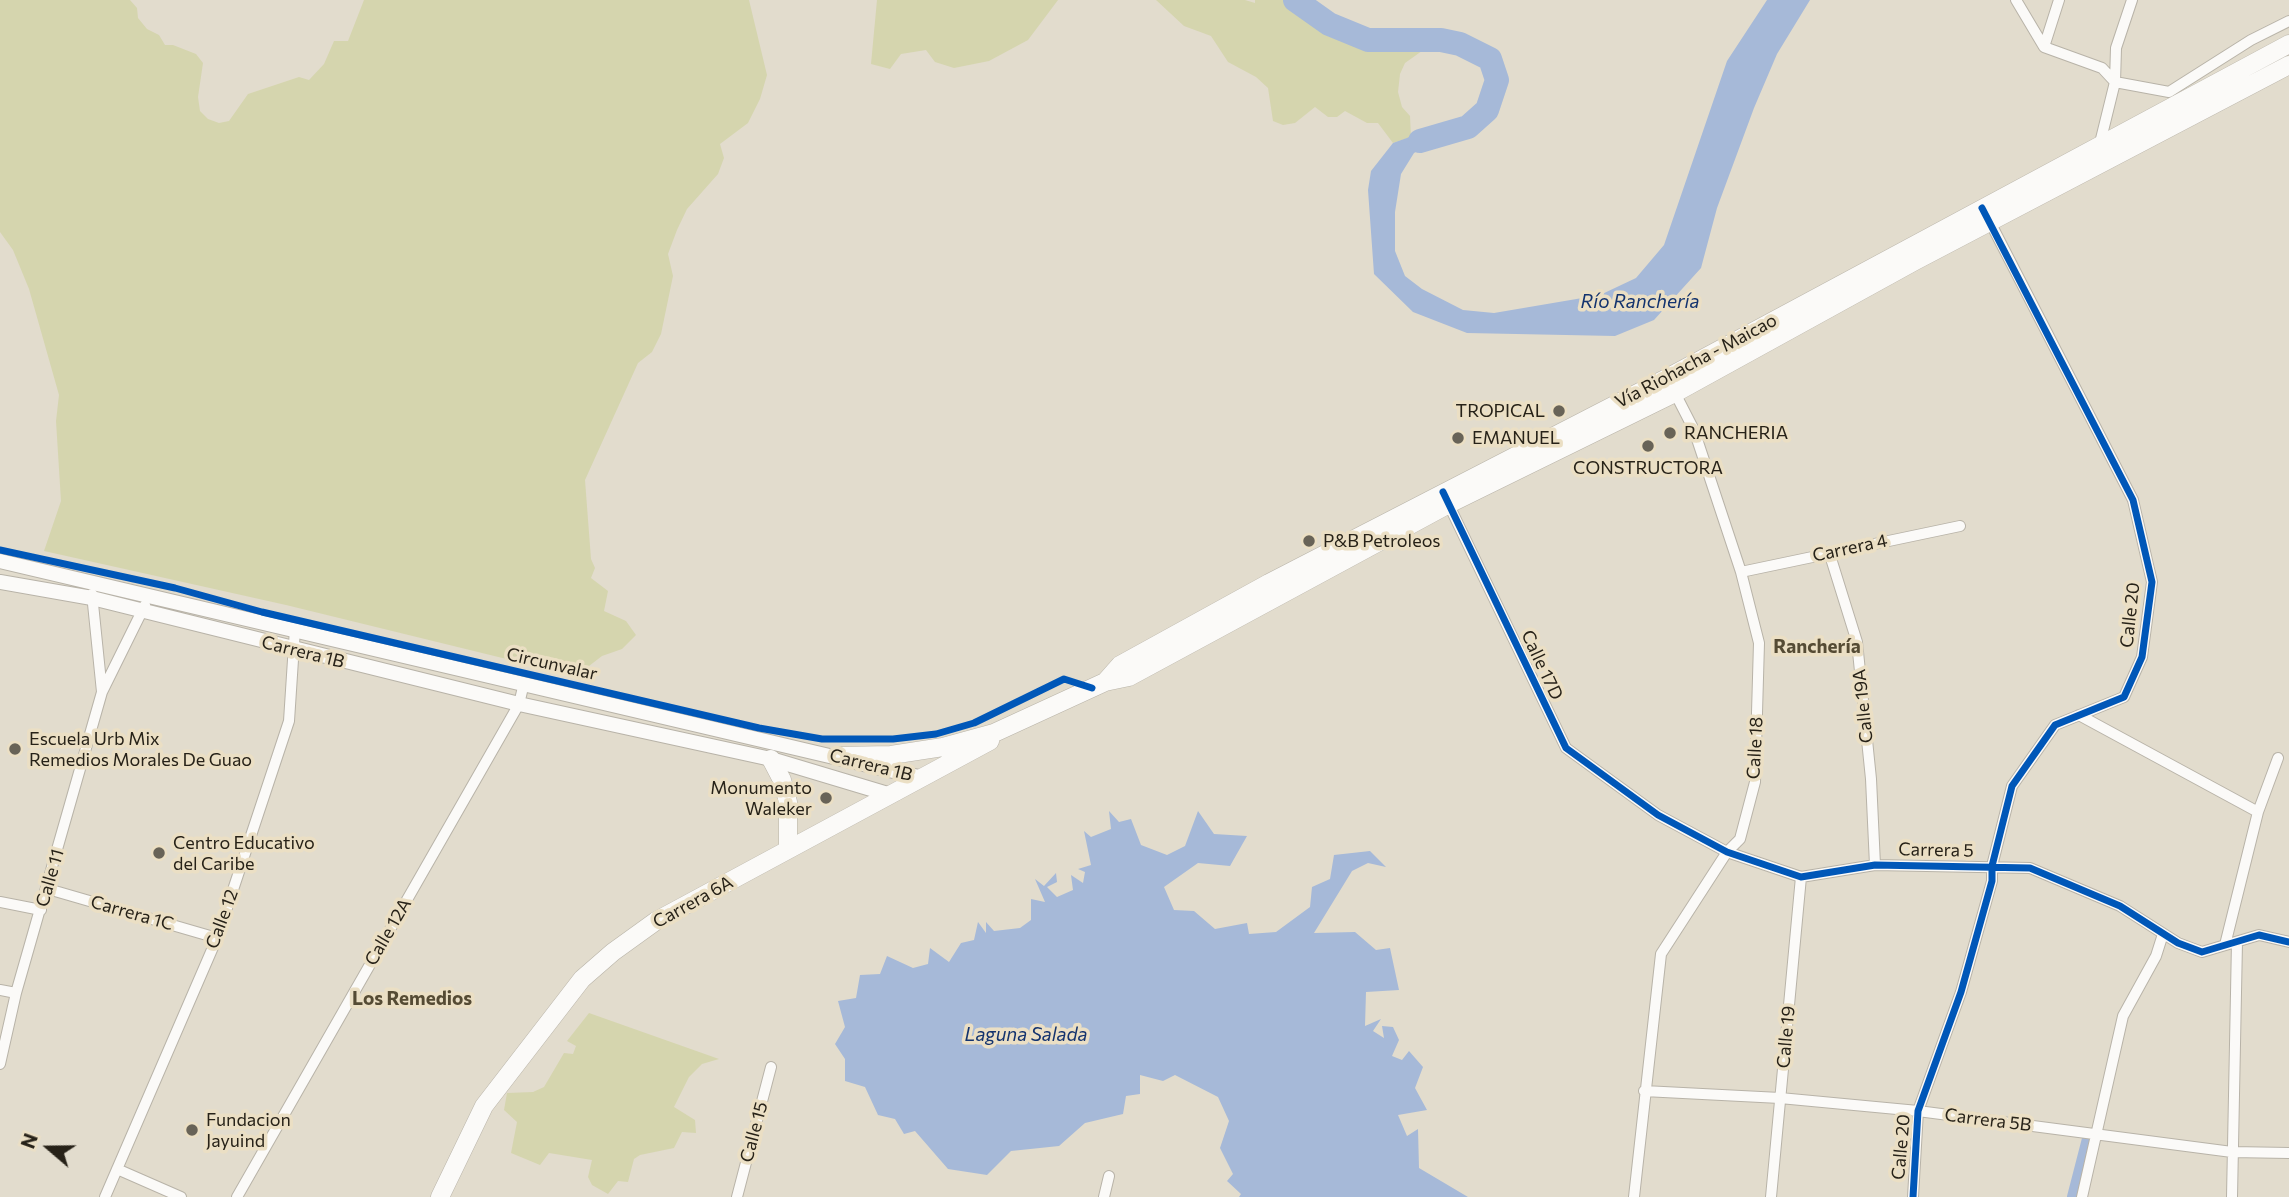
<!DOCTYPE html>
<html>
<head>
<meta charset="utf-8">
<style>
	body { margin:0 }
	#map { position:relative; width:2289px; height:1197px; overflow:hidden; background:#e2dccd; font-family:Commissioner,sans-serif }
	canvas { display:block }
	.north { position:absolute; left:14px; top:1113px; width:70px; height:70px; -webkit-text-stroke:5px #ebdfc4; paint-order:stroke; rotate:290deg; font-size:19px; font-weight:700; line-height:28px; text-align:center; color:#272218 }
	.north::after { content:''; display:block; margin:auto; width:24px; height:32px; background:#272218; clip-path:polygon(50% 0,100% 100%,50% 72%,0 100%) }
</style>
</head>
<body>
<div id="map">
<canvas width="2289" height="1197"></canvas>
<div class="north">N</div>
</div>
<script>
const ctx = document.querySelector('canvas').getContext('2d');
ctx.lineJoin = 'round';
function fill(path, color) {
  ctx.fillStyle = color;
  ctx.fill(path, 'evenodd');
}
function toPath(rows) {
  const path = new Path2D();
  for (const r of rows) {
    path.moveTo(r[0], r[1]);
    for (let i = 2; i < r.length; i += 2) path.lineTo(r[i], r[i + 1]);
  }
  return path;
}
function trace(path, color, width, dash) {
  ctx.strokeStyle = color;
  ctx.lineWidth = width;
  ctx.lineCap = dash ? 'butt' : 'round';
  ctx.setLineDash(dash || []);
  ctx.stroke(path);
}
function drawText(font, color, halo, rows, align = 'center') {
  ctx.font = font + ' Commissioner,sans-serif';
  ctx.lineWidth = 7;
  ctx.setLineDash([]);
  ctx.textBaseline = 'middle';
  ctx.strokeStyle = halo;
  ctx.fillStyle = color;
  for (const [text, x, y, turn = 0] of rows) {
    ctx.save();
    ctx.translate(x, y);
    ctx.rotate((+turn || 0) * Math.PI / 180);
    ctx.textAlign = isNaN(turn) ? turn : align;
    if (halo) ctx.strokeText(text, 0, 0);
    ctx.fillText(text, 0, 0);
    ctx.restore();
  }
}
fill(toPath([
	[0,0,130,0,137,8,138,18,147,29,159,35,165,45,173,45,196,54,203,63,198,97,200,111,208,119,219,123,229,121,248,94,299,77,309,80,324,64,334,41,348,41,364,0,749,0,767,75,760,99,748,123,720,144,724,158,718,174,687,209,677,230,668,254,673,276,661,334,652,352,638,363,585,480,591,559,595,568,591,578,608,591,604,611,626,621,636,635,622,649,602,656,576,676,286,605,44,551,61,501,56,421,59,395,29,289,13,250,0,232],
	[877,0,1058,0,1028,40,989,61,954,68,935,62,926,50,901,54,890,69,871,64],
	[1156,0,1245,0,1255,3,1255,0,1286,0,1293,10,1328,36,1343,41,1355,41,1357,36,1371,40,1428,40,1429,46,1405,63,1400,74,1398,92,1402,107,1410,116,1411,137,1393,143,1378,123,1367,123,1345,111,1337,117,1328,117,1315,107,1295,123,1283,125,1273,121,1268,88,1256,77,1228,62,1211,36,1184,26],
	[589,1013,719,1059,702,1064,689,1077,674,1107,695,1120,696,1133,682,1132,674,1148,640,1155,634,1159,628,1182,618,1181,608,1194,592,1185,588,1177,592,1160,549,1153,540,1165,511,1153,517,1122,504,1110,507,1093,533,1092,544,1087,564,1053,573,1054,576,1046,567,1041]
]), '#d5d5ae');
fill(toPath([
	[1767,0,1810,0,1777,54,1754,108,1717,208,1701,268,1654,320,1615,336,1467,333,1413,312,1374,274,1368,190,1371,171,1393,143,1426,131,1453,134,1414,153,1401,174,1395,212,1395,251,1405,276,1422,289,1463,310,1494,313,1600,295,1636,278,1664,245,1727,61],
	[1109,811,1119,822,1131,819,1141,845,1167,855,1185,846,1198,811,1214,834,1247,836,1230,866,1198,863,1164,887,1174,910,1194,911,1215,929,1247,923,1249,934,1276,932,1310,907,1312,887,1330,879,1334,855,1370,851,1386,867,1368,863,1352,871,1314,933,1355,932,1376,950,1390,948,1399,990,1366,992,1365,1026,1381,1019,1373,1031,1384,1038,1382,1026,1393,1027,1399,1040,1392,1056,1402,1060,1409,1051,1423,1067,1415,1088,1427,1110,1398,1115,1407,1136,1418,1129,1419,1168,1468,1197,1239,1197,1241,1194,1227,1181,1233,1174,1220,1148,1229,1121,1218,1097,1175,1075,1163,1081,1140,1075,1140,1094,1126,1096,1123,1114,1085,1123,1059,1146,1011,1151,987,1175,948,1169,915,1131,904,1134,895,1119,878,1115,865,1087,845,1081,845,1059,835,1044,845,1027,838,1001,856,998,860,975,880,974,887,956,913,968,928,964,930,948,949,962,961,943,974,940,978,922,986,933,986,922,994,931,1020,928,1031,920,1031,899,1045,902,1035,879,1044,886,1056,873,1057,882,1047,887,1057,897,1073,890,1071,875,1083,883,1085,872,1078,869,1091,865,1084,831,1091,837,1111,829]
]), '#a6b9d8');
trace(toPath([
	[2074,1197,2090,1135]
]), '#a6b9d8', 14);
trace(toPath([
	[1295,0,1329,24,1368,40,1441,40,1460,44,1490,59,1497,80,1487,110,1468,127,1420,141]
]), '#a6b9d8', 24);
const minor = toPath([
	[2016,0,2044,47,2102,68,2115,82,2100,143,2103,148],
	[2132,0,2116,48,2115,82,2169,92,2251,40,2289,21],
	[2044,47,2059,0],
	[1447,501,1566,748,1658,815,1727,852,1801,877,1875,865,2030,868,2120,906,2178,943,2202,952,2259,935,2289,942],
	[1829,552,1857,642,1871,779,1875,865],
	[1741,572,1960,526],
	[92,594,102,692],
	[2079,715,2258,812],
	[48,889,217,938],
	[0,902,41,910],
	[2225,945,2258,812,2278,758],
	[0,990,16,993],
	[0,1064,16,993,102,692,145,605],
	[1644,1091,1780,1098,1918,1111,2232,1152,2289,1153],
	[117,1169,181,1197],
	[105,1197,217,938,289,721,295,629],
	[237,1197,519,704,524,683],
	[737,1197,771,1067],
	[1104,1197,1109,1176],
	[1634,1197,1661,954,1727,852,1740,839,1755,782,1759,643,1741,572,1694,430,1675,393],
	[1771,1197,1801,877],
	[1913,1197,1918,1111,1961,992,1992,881,1992,866,2012,786,2055,725,2124,697,2142,657,2152,582,2133,500,1989,220],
	[2082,1197,2123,1016,2156,956,2163,934],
	[2232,1197,2237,942]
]);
const tertiary = toPath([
	[0,561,923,778],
	[0,582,92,598,519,704,771,759,891,795]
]);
const trunk = toPath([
	[1105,682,1120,665,1269,583,1665,379,2289,44],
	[838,756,891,755,943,747,994,733,1105,682,1129,677,1449,504,1675,393,1915,261,2289,65],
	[771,759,782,780,788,802,788,849],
	[440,1197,484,1106,582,979,613,952,656,921,990,741]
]);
trace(minor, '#b8b3a8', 12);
trace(tertiary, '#b8b3a8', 16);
trace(trunk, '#b8b3a8', 19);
trace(minor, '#fbfaf8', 10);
trace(tertiary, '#fbfaf8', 14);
trace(trunk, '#fbfaf8', 18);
trace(toPath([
	[1443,492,1566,748,1658,815,1727,852,1801,877,1875,865,2030,868,2120,906,2178,943,2202,952,2259,935,2289,942],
	[0,550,175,588,262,612,759,728,822,739,893,739,936,734,974,723,1064,679,1092,688],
	[1913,1197,1918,1111,1961,992,1992,881,1992,866,2012,786,2055,725,2124,697,2142,657,2152,582,2133,500,1982,208]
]), '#0057b8', 7);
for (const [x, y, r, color] of [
	[1559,411,7,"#686357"],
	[1670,433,7,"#686357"],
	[1458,438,7,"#686357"],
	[1648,446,7,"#686357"],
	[1309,541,7,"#686357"],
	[15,749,7,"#686357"],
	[826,798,7,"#686357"],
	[159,853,7,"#686357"],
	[192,1130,7,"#686357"]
]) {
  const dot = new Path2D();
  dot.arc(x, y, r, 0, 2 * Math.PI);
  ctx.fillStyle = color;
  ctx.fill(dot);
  trace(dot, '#ebdfc4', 2.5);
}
drawText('18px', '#272218', '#ebdfc4', [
	["Vía Riohacha - Maicao",1696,361,-28],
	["Carrera 4",1850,548,-12],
	["Calle 20",2130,615,-84],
	["Carrera 1B",303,652,14],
	["Circunvalar",552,664,13],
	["Calle 17D",1542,665,65],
	["Calle 19A",1863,706,-96],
	["Calle 18",1755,748,-87],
	["Carrera 1B",871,765,14],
	["Carrera 5",1936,850,1],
	["Calle 11",50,878,-74],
	["Carrera 6A",693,902,-29],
	["Carrera 1C",132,913,16],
	["Calle 12",222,919,-70],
	["Calle 12A",388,932,-60],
	["Calle 19",1786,1037,-85],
	["Carrera 5B",1988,1120,7],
	["Calle 15",754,1132,-75],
	["Calle 20",1901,1147,-85]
]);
drawText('18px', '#272218', '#ebdfc4', [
	["TROPICAL",1545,411,"right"],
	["RANCHERIA",1684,433],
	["EMANUEL",1472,438],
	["CONSTRUCTORA",1648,468,"center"],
	["P&B Petroleos",1323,541],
	["Escuela Urb Mix",29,739],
	["Remedios Morales De Guao",29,760],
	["Monumento",812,788,"right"],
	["Waleker",812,809,"right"],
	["Centro Educativo",173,843],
	["del Caribe",173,864],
	["Fundacion",206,1120],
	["Jayuind",206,1141]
], 'left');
drawText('italic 19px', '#13336e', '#ebdfc4', [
	["Río Ranchería",1640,302],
	["Laguna Salada",1026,1035]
]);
drawText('bold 19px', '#554b34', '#ebdfc4', [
	["Ranchería",1817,647],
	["Los Remedios",412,999]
]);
</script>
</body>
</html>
